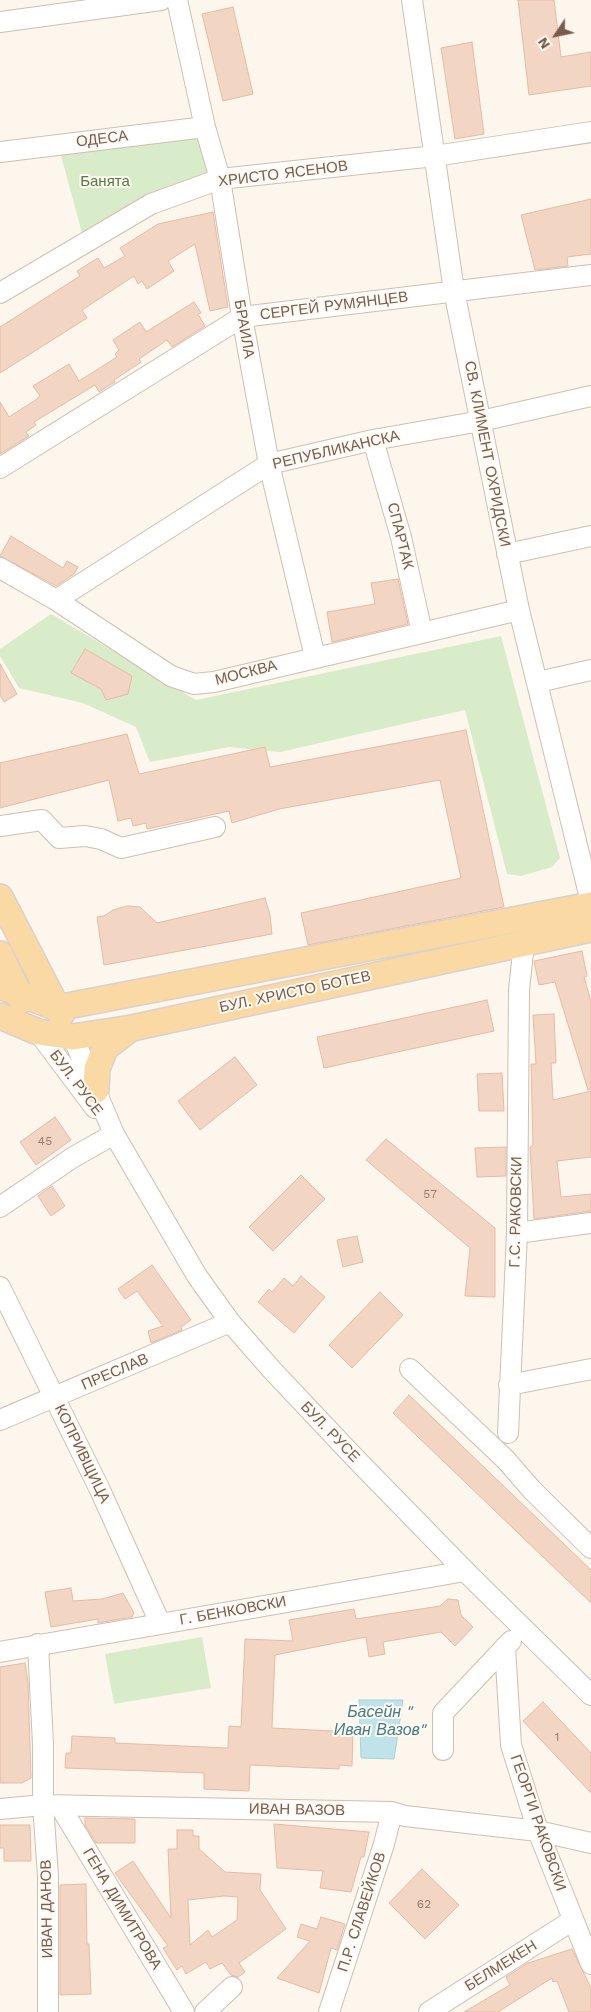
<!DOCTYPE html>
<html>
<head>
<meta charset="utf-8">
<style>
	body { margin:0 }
	#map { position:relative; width:591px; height:2012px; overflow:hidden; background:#fdf6ec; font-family:"Work Sans",sans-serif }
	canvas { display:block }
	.north { position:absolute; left:531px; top:10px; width:50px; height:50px; -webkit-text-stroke:4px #fffaf3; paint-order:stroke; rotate:236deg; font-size:14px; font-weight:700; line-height:20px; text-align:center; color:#7a5c4d }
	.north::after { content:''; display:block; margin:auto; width:18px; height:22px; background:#7a5c4d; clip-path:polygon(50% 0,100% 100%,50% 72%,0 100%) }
</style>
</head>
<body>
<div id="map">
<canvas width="591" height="2012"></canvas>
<div class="north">N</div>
</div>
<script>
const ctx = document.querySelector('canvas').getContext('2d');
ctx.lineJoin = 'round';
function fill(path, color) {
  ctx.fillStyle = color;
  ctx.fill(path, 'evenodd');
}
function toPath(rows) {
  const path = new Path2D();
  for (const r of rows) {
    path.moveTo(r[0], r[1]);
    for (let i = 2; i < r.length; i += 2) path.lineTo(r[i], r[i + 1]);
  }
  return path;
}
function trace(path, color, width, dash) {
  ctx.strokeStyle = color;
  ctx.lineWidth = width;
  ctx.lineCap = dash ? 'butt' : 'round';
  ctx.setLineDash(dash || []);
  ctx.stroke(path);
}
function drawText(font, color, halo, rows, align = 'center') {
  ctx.font = font + ' "Work Sans",sans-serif';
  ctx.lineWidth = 4;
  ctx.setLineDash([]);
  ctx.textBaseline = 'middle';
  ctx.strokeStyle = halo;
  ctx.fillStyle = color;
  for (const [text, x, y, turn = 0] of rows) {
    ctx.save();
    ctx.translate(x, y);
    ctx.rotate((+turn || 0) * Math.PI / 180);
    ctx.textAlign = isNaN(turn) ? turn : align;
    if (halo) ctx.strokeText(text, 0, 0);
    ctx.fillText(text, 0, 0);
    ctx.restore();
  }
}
fill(toPath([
	[202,132,213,175,145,200,82,233,60,152],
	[51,614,196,700,501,636,560,858,552,867,521,876,507,874,465,710,280,752,229,747,150,762,136,727,83,703,19,688,0,656,0,649],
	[202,1637,211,1688,114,1704,105,1654]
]), '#d8ecc9');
const water = toPath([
	[359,1700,403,1700,394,1759,361,1758,359,1700]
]);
fill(water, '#bfe3e8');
trace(water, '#a5d3da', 1);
const building = toPath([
	[518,0,554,0,561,57,591,52,591,86,529,95,518,0],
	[233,7,253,94,223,101,202,14,233,7],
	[472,42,484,134,455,139,441,48,472,42],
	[591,199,591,254,567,257,568,266,535,270,521,215,591,199],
	[213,212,228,307,210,311,195,244,168,261,174,271,147,289,142,281,138,284,134,276,82,310,87,318,0,373,0,327,80,276,77,271,98,258,104,268,125,256,120,248,158,224,213,212],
	[194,302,201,313,198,314,205,326,172,347,167,340,139,359,141,362,114,380,115,382,108,386,99,392,95,385,34,422,36,425,26,432,29,436,0,454,0,402,9,417,37,399,40,396,33,386,69,364,79,381,117,357,115,354,119,350,113,340,140,322,146,332,194,302],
	[11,536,63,568,67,561,78,567,74,574,56,586,0,556,11,536],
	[398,579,408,624,332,642,327,612,375,604,371,583,398,579],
	[85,649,132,676,128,694,106,700,101,689,71,673,85,649],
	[0,664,17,694,4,702,0,695,0,664],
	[466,730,504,907,308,945,301,913,461,878,440,780,279,809,232,823,229,811,147,829,146,823,133,826,131,818,118,821,109,780,0,808,0,763,127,734,139,774,265,747,270,767,466,730],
	[265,898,270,915,272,934,104,965,97,917,104,916,113,910,127,906,140,907,157,923,265,898],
	[582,951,587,976,584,977,591,1001,591,1089,588,1090,555,982,539,985,534,961,582,951],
	[487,1000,494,1031,324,1068,317,1037,487,1000],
	[554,1014,556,1063,551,1063,553,1100,591,1091,591,1157,557,1161,561,1197,591,1194,591,1211,534,1219,530,1147,533,1145,531,1064,536,1064,533,1015,554,1014],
	[235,1057,257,1085,200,1130,178,1101,235,1057],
	[502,1073,504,1111,479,1111,477,1074,502,1073],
	[55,1117,71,1140,36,1165,20,1142,55,1117],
	[386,1139,495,1228,495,1297,465,1296,470,1248,366,1160,386,1139],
	[506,1147,506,1176,477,1177,475,1148,506,1147],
	[301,1175,325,1199,273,1251,249,1227,301,1175],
	[52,1186,65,1206,51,1216,38,1196,52,1186],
	[357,1236,363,1262,343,1267,337,1240,357,1236],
	[152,1265,191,1320,181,1327,182,1330,151,1343,148,1331,163,1326,137,1291,125,1299,118,1289,152,1265],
	[301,1276,325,1297,294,1333,258,1302,269,1289,272,1292,284,1278,293,1286,301,1276],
	[380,1292,403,1315,352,1368,329,1345,380,1292],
	[409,1395,591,1570,591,1603,393,1413,409,1395],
	[71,1588,73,1601,102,1599,123,1593,134,1613,132,1617,98,1623,98,1619,51,1627,45,1592,71,1588],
	[448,1599,458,1600,461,1615,473,1627,455,1646,441,1632,383,1642,385,1654,369,1657,366,1637,275,1655,272,1728,353,1732,352,1766,339,1765,339,1769,250,1765,249,1791,204,1789,204,1773,65,1768,66,1753,71,1753,72,1736,115,1738,115,1743,228,1748,229,1726,241,1727,245,1639,293,1641,289,1620,354,1609,356,1619,440,1606,448,1599],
	[25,1663,28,1682,31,1778,22,1783,0,1783,0,1667,25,1663],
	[543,1702,591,1753,591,1793,523,1721,543,1702],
	[85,1818,135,1819,135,1843,96,1843,85,1825,85,1818],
	[274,1824,369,1832,364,1857,361,1857,351,1892,320,1888,323,1871,277,1868,274,1824],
	[0,1825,30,1825,31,1861,4,1861,4,1848,0,1848,0,1825],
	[177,1830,193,1830,193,1836,199,1836,199,1849,225,1872,261,1874,260,1890,286,1929,239,1963,245,1972,238,1977,231,1975,222,1963,210,1969,206,1962,186,1974,182,1966,177,1970,163,1948,168,1946,115,1873,133,1861,171,1918,168,1849,177,1849,177,1830],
	[224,1896,238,1897,237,1920,212,1937,208,1930,190,1945,188,1900,224,1896],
	[422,1869,459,1905,425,1939,389,1903,422,1869],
	[86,1884,87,1944,89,1944,91,1994,60,1995,60,1885,86,1884],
	[321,1917,345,1924,337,1950,331,1948,319,1993,277,1978,310,1941,297,1937,301,1924,317,1929,321,1917],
	[572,1949,591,1988,591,2012,569,2012,557,1981,553,1982,552,1978,498,2012,464,2012,510,1985,506,1977,528,1963,572,1949]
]);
fill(building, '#f3d5c3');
trace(building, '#e6bba3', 1);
const minor = toPath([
	[177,0,205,127,220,179,242,317,269,464,315,657],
	[412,0,454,291,519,610,591,902],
	[0,22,161,0],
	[0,152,205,127],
	[0,293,151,204,220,179,435,156,591,132],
	[373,440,401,537,422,633],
	[0,468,242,317,591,275],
	[507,554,591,536],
	[0,568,56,600,171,676,194,684,214,682,519,610],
	[56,600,269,464,373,440,481,421,591,396],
	[538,682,591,670],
	[0,826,42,820,59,838,85,836,101,839,121,848,215,827],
	[38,1032,95,1108],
	[73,1037,114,1134,197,1276,230,1322,272,1370,355,1458,470,1576,591,1695],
	[0,1207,72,1158,114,1134],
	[517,1233,591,1223],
	[0,1287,100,1490,160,1623],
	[410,1369,506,1460,532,1490,591,1548],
	[509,1385,591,1369],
	[0,1420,230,1322],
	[508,1433,517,1233,519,990,524,943],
	[38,1644,43,1745,43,1805,48,1876,48,2012],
	[505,1647,511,1745,538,1831,591,1964],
	[0,1652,465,1571],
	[443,1750,443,1713,511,1641],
	[60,1806,184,2012],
	[0,1809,43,1805,392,1812,405,1816,538,1831,591,1843],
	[205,2012,232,1987],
	[329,2012,384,1844,392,1812],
	[429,2012,573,1920]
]);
const major = toPath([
	[0,897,61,1015],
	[0,954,22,1000],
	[0,986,57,1008,591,905],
	[0,1016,38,1032,73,1037,132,1028,591,929],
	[96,1090,97,1069,105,1048,130,1029]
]);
trace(minor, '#d1beb0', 22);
trace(major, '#dad1cd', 28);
trace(minor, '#fff', 20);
trace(major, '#fbd9a5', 25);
drawText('12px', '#987a6a', null, [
	["45",45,1141],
	["57",430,1194],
	["1",557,1737],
	["62",424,1904]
]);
drawText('15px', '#7a5c4d', '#fffaf3', [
	["ОДЕСА",102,139,-7],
	["ХРИСТО ЯСЕНОВ",283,174,-7],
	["СЕРГЕЙ РУМЯНЦЕВ",334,306,-7],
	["БРАИЛА",244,329,80],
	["РЕПУБЛИКАНСКА",336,450,-13],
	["СВ. КЛИМЕНТ ОХРИДСКИ",487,454,79],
	["СПАРТАК",400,536,76],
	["МОСКВА",246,673,-14],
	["БУЛ. ХРИСТО БОТЕВ",295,992,-12],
	["БУЛ. РУСЕ",76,1083,53],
	["Г.С. РАКОВСКИ",516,1212,-89],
	["ПРЕСЛАВ",115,1372,-23],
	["БУЛ. РУСЕ",330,1432,46],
	["КОПРИВЩИЦА",82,1454,64],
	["Г. БЕНКОВСКИ",233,1611,-10],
	["ИВАН ВАЗОВ",297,1810,1],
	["ГЕОРГИ РАКОВСКИ",538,1823,71],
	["ИВАН ДАНОВ",47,1909,-91],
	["ГЕНА ДИМИТРОВА",122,1909,59],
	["П.Р. СЛАВЕЙКОВ",362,1912,-72],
	["БЕЛМЕКЕН",501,1966,-32]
]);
drawText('15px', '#537a41', '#fffaf3', [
	["Банята",105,182]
]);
drawText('italic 16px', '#437c86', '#fffaf3', [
	["Басейн \"",380,1712],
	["Иван Вазов\"",380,1730]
]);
</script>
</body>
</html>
